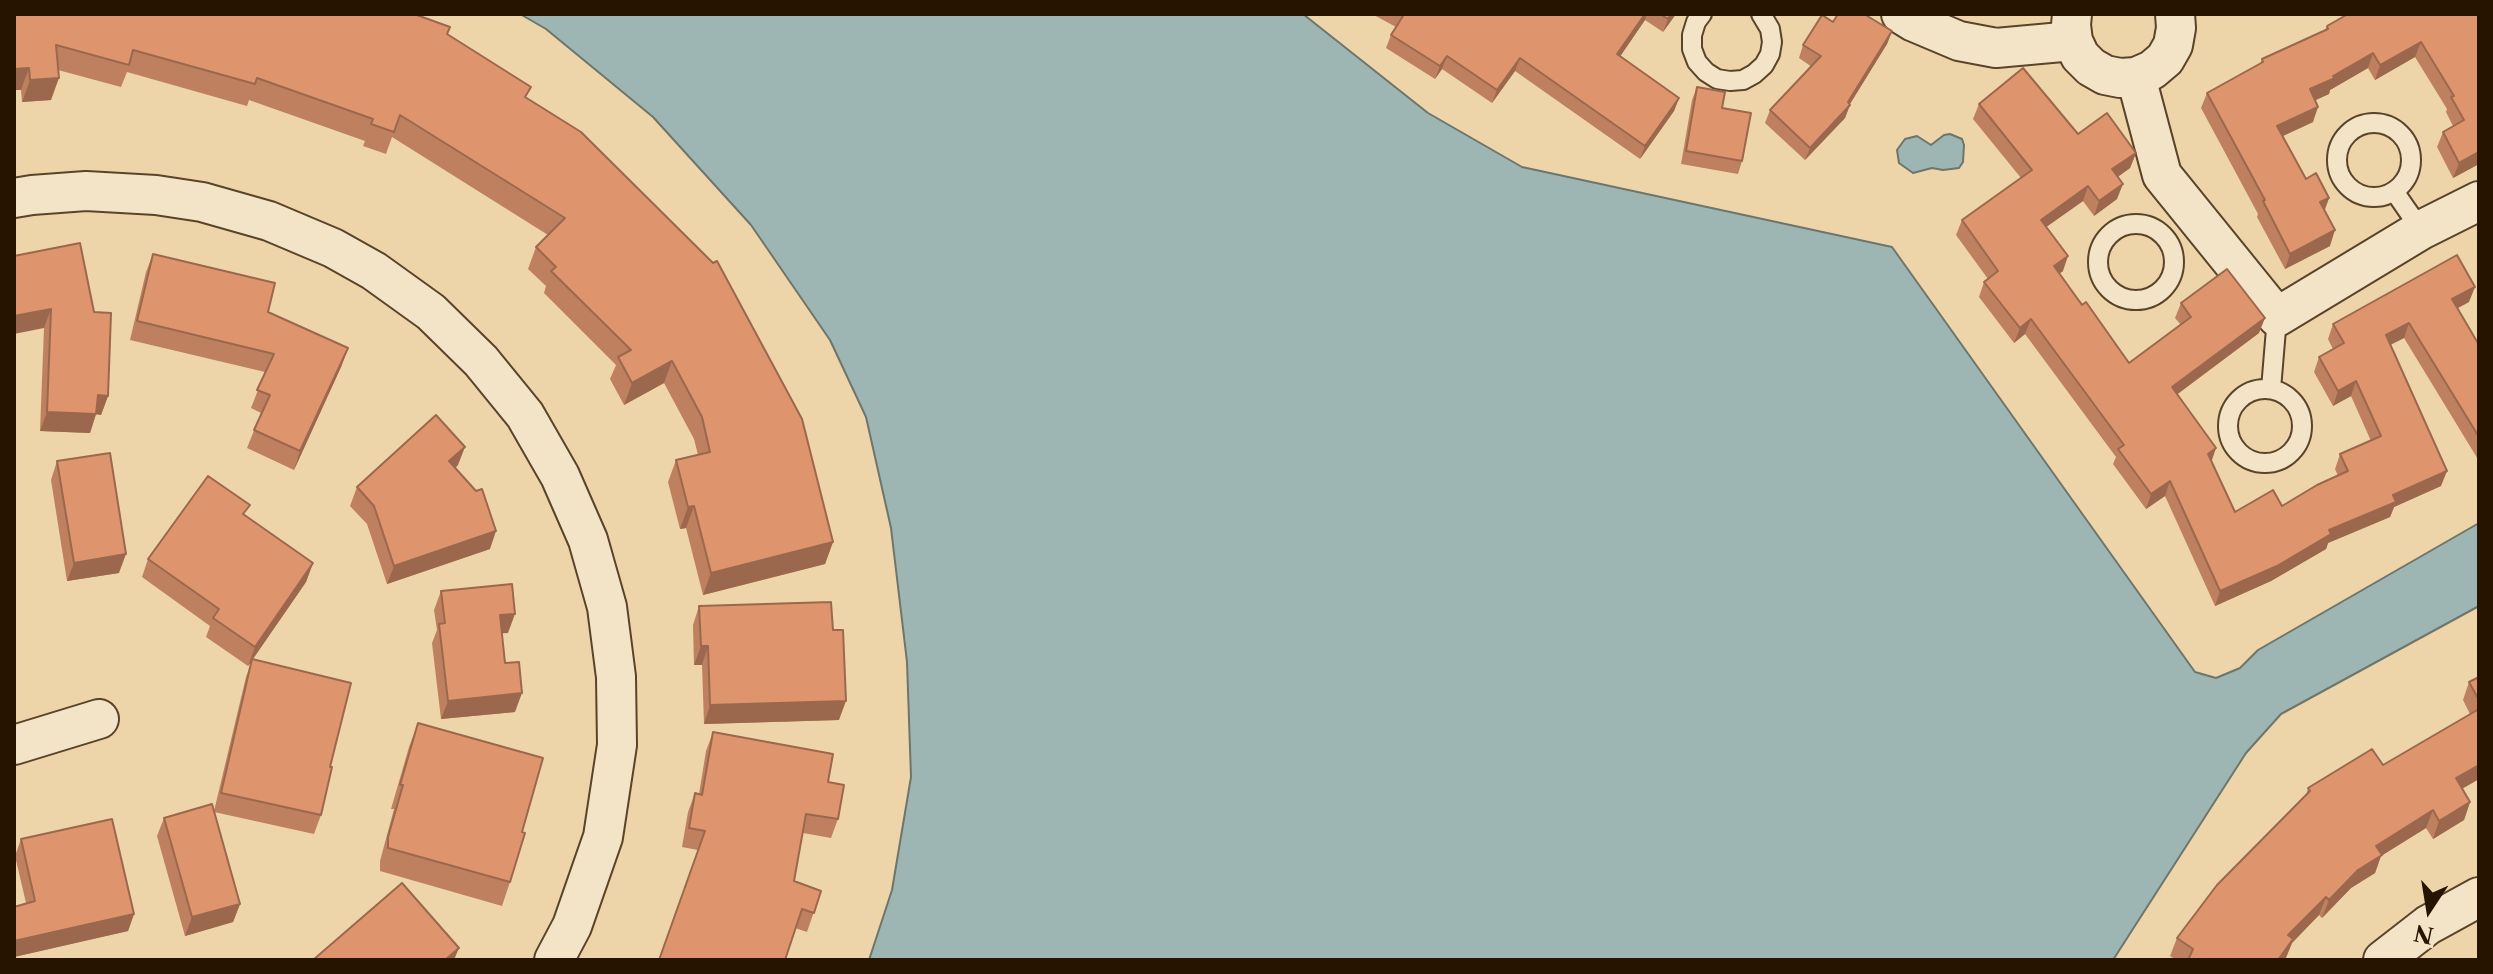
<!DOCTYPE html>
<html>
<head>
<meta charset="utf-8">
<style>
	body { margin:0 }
	#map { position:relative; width:2493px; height:974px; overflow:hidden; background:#eed5a9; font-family:"Libre Caslon Text",serif }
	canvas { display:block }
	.frame { position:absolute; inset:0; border:16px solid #271400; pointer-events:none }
	.north { position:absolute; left:2389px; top:870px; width:80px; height:80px; -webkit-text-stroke:6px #f4e4c7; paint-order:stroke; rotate:192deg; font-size:22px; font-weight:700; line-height:32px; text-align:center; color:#271400 }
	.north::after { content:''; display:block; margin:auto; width:28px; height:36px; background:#271400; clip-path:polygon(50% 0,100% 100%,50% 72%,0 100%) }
</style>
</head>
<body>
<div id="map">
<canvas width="2493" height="974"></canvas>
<div class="frame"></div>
<div class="north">N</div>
</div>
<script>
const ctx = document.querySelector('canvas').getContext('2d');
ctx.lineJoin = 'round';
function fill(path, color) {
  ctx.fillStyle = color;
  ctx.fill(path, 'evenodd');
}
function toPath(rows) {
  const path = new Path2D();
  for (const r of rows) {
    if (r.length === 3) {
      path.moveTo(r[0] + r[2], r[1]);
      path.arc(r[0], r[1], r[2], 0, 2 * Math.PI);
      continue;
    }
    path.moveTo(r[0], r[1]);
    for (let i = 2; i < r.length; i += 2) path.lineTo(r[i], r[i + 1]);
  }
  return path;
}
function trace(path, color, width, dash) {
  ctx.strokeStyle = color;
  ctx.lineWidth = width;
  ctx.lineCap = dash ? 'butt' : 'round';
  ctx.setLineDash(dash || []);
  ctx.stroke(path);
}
const water = toPath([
	[520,14,1303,14,1428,113,1522,167,1892,247,2195,672,2216,678,2240,668,2258,650,2479,523,2479,606,2281,714,2246,753,2113,960,869,960,892,890,911,777,907,662,891,528,866,417,830,340,751,225,653,117,546,29,520,14],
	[1950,134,1962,139,1964,145,1963,162,1959,168,1943,170,1932,168,1913,173,1899,163,1897,150,1905,139,1917,136,1931,145,1944,135,1950,134]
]);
fill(water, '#9db6b3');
trace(water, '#6e756b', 2);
const lane = toPath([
	[1702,14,1696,22,1692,35,1692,49,1697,62,1706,72,1717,79,1730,81,1743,80,1754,74,1764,65,1770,54,1772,42,1770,29,1761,14],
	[2374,160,37],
	[2394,191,2421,230],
	[2136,262,38],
	[2265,426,37],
	[2271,389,2277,317]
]);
const street = toPath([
	[1901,14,1914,22,1959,41,1996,48,2073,41],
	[2072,14,2071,25,2073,41,2080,56,2091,67,2105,75,2120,78,2136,77,2152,70,2165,59,2173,45,2176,28,2175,14],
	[2136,77,2162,175,2277,317,2421,230,2479,201],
	[14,198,32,195,86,191,156,195,202,202,269,221,333,248,374,271,431,312,481,361,525,415,560,476,588,540,607,607,616,677,617,745,603,837,572,926,554,960],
	[14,745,99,719],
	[2383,960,2428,925,2479,897]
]);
trace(lane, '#59442a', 22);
trace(street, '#59442a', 42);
trace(lane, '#f4e4c7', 18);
trace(street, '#f4e4c7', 38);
fill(toPath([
	[14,14,447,34,527,98,833,542,825,564,703,595,686,528,680,529,668,482,676,460,698,455,694,439,664,383,624,405,610,379,616,365,544,293,546,286,528,269,536,247,548,235,392,137,386,154,363,146,365,141,249,100,247,106,127,72,121,87,58,70,51,100,22,102,21,90,14,90],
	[1372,14,1676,14,1663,32,1645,20,1620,56,1679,98,1674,111,1640,159,1515,71,1492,103,1442,69,1435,79,1386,48,1391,35,1396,27],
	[2479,14,2479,164,2453,178,2437,147,2443,132,2453,126,2446,112,2447,109,2415,57,2375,80,2368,68,2330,90,2329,94,2315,100,2313,122,2283,136,2306,179,2329,198,2325,210,2330,246,2285,269,2257,217,2258,214,2201,108,2207,93,2260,64,2262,59,2325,30,2327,26],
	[1833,22,1892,31,1887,44,1850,104,1845,118,1805,160,1765,123,1770,110,1812,67,1799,58,1803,45],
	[1697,87,1722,108,1742,161,1738,174,1681,164,1692,100],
	[1979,104,2078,134,2136,153,2130,168,2118,177,2117,199,2094,216,2083,201,2046,227,2063,271,2059,274,2129,363,2181,325,2175,318,2181,303,2259,333,2177,394,2211,461,2235,512,2282,506,2338,476,2335,469,2340,454,2371,441,2351,396,2333,406,2314,372,2319,357,2333,349,2328,339,2333,324,2469,302,2457,308,2479,345,2479,461,2404,338,2390,345,2441,486,2394,507,2390,517,2328,543,2326,549,2271,581,2215,606,2165,496,2146,509,2113,464,2116,457,2025,334,2014,343,1979,297,1984,282,1988,279,1956,235,1962,220,2021,178,1973,119],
	[153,254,268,312,348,348,341,367,294,470,247,448,261,413,251,408,265,372,130,340,146,272],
	[14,256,108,396,101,415,96,414,90,433,40,431,44,328],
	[57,461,119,573,67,581,51,480],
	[458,465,455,468,490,549,387,584,367,524,350,506,357,487],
	[246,516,313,563,306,582,253,659,330,767,321,815,314,834,214,812,240,904,233,922,185,936,157,836,164,818,214,811,246,677,252,661,248,666,206,637,210,626,142,577,148,559],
	[441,591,508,633,502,633,505,663,515,712,441,719,432,643,437,630,434,610],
	[699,606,833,630,839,720,704,724,702,665,694,665,693,625],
	[2479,677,2479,779,2462,789,2470,802,2464,820,2433,839,2426,828,2381,856,2375,873,2351,888,2322,918,2319,915,2292,943,2285,960,2176,960,2170,956,2177,938,2306,796,2308,788,2383,765,2470,714,2463,700,2469,682],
	[418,723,522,832,510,882,502,906,380,871,380,861,394,809,391,809,409,747],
	[713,732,828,782,838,819,831,838,803,833,794,881,821,891,807,932,795,928,698,850,682,847,688,812,695,793,699,794,706,751],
	[21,839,134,914,128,931,14,957,14,907,26,903,15,856]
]), '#bf805f');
fill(toPath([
	[1645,14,1647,14,1645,20,1613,67,1617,54],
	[1671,14,1676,14,1663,32,1668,19],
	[1892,31,1887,44,1848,107,1850,105,1845,118,1805,160,1810,148,1848,102],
	[2421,42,2415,57,2375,80,2380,65],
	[2373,53,2368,68,2330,90,2329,94,2305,105,2310,89],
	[1447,56,1442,69,1435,79,1440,66],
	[1520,58,1515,71,1492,103,1497,90],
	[29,68,21,90,14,90,14,69],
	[59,78,51,100,22,102,30,80],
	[1679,98,1674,111,1640,159,1645,146],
	[2318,107,2313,122,2272,141,2277,126],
	[2479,152,2479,164,2453,178,2459,163],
	[2136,153,2130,168,2107,184,2112,169],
	[2123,184,2117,199,2094,216,2099,201],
	[2088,186,2083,201,2035,235,2041,220],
	[2329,198,2323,213,2320,202],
	[2335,230,2330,246,2285,269,2290,254],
	[2068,256,2063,271,2048,282,2054,266],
	[2475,287,2469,302,2447,314,2452,299],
	[51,309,44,328,14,334,14,316],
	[2265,318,2259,333,2167,402,2172,387],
	[2031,319,2025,334,2014,343,2020,328],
	[2409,323,2404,338,2380,350,2386,335],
	[348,348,341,367,294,470,300,451],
	[672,361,664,383,624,405,632,383],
	[2356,381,2351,396,2333,406,2338,391],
	[98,395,108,396,101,415,96,414,90,433,40,431,47,412],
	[465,447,458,465,442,480,449,461],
	[2216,448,2211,463,2208,454],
	[2447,471,2441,486,2394,507,2390,517,2328,543,2326,549,2271,581,2215,606,2220,591,2393,495],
	[2170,481,2165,496,2146,509,2151,494],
	[694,506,686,528,680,529,688,507],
	[496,531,490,549,387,584,394,566],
	[833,542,825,564,703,595,711,573],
	[126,554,119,573,67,581,74,563],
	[313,563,306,582,248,666,255,647],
	[515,614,508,633,493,634,500,615],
	[701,646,708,646,702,665,694,665],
	[522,693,515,712,441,719,448,701],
	[846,701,839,720,704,724,710,705],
	[2479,765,2479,779,2449,796,2456,778],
	[2470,802,2464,820,2433,839,2439,821],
	[2433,810,2426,828,2381,856,2375,873,2351,888,2322,918,2329,900,2376,846],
	[2326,897,2319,915,2292,943,2285,960,2278,960,2288,935],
	[240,904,233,922,185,936,192,917],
	[134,914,128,931,14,957,14,941],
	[459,948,454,960,445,960]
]), '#9b684d');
const building = toPath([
	[14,14,414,14,450,27,447,34,531,87,525,97,581,132,713,263,717,261,802,419,833,542,711,573,694,506,688,507,676,460,710,452,702,417,672,361,632,383,618,357,631,350,551,271,556,267,536,247,565,218,400,115,394,132,371,124,373,119,257,78,255,84,133,50,129,65,56,45,59,78,30,80,29,68,14,69,14,14],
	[1399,14,1645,14,1617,54,1679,98,1645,146,1520,58,1497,90,1447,56,1440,66,1391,35,1403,16,1399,14],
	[1660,14,1671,14,1668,19,1660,14],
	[1838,14,1864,14,1892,31,1848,102,1850,105,1810,148,1770,110,1821,56,1803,45,1822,15,1833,22,1838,14],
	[2348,14,2479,14,2479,152,2459,163,2443,132,2464,120,2451,97,2454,96,2421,42,2380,65,2373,53,2333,76,2335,78,2310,89,2318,107,2277,126,2306,179,2316,173,2329,198,2320,202,2335,230,2290,254,2263,201,2265,200,2207,93,2263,62,2262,59,2328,29,2327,26,2348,14],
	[2023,68,2078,134,2107,113,2136,153,2112,169,2123,184,2099,201,2088,186,2041,220,2068,256,2054,266,2082,305,2086,302,2129,363,2191,317,2181,303,2227,269,2265,318,2172,387,2216,448,2208,454,2235,512,2273,490,2282,506,2317,485,2348,471,2340,454,2381,436,2356,381,2338,391,2319,357,2344,343,2333,324,2457,255,2475,287,2452,299,2479,345,2479,437,2409,323,2386,335,2447,471,2393,495,2396,502,2329,530,2331,534,2277,566,2220,591,2170,481,2151,494,2118,449,2124,445,2031,319,2020,328,1984,282,1998,271,1962,220,2032,170,1979,104,2023,68],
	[1697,87,1725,92,1722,108,1751,113,1742,161,1686,151,1697,87],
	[80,243,94,312,111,313,108,396,98,395,96,414,47,412,51,309,14,316,14,256,80,243],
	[153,254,275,283,268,312,348,348,300,451,254,430,270,395,257,390,274,354,137,321,153,254],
	[436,415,465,447,449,461,476,491,482,489,496,531,394,566,374,506,357,487,436,415],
	[110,453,126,554,74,563,57,461,110,453],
	[208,476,250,505,243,514,313,563,255,647,213,618,219,609,148,559,208,476],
	[512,584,515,614,500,615,505,663,519,662,522,693,448,701,439,624,445,623,441,591,512,584],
	[831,602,833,630,843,630,846,701,710,705,708,646,701,646,699,606,831,602],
	[252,659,351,683,330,767,332,767,321,815,221,793,252,659],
	[2479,677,2479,700,2469,682,2479,677],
	[2479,709,2479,765,2456,778,2470,802,2439,821,2433,810,2376,846,2382,855,2358,870,2329,900,2326,897,2288,935,2293,939,2278,960,2188,960,2193,949,2177,938,2217,885,2310,791,2308,788,2372,749,2383,765,2479,709],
	[418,723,543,758,522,832,525,833,510,882,388,848,388,837,403,785,400,785,418,723],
	[713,732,833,754,828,782,844,785,838,819,806,814,794,881,821,891,814,913,802,909,785,960,659,960,705,831,689,828,695,793,702,795,713,732],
	[212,804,240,904,192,917,164,818,212,804],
	[112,819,134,914,14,941,14,907,35,901,21,839,112,819],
	[402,883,459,948,445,960,313,960,402,883]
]);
fill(building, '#de956e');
trace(building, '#9b684d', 2);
</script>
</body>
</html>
